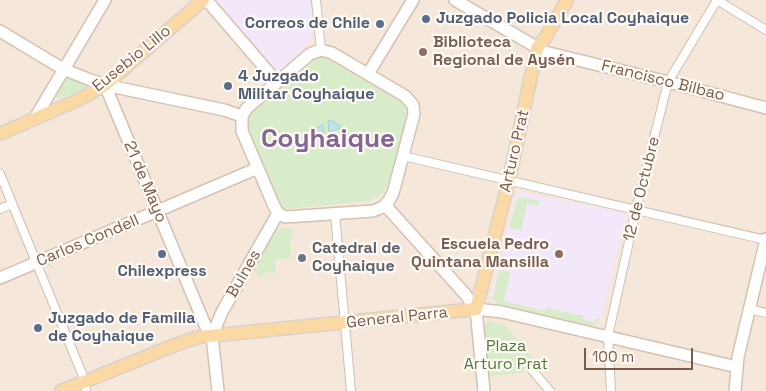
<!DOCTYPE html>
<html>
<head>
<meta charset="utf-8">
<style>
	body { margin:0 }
	#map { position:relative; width:766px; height:391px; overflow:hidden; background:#fdf6ec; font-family:"Space Grotesk",sans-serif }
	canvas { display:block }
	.scale { position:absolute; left:584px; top:348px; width:109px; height:22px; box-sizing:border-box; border:2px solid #7a5c4d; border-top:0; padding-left:6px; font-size:15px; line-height:18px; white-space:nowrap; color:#7a5c4d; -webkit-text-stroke:4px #fffaf3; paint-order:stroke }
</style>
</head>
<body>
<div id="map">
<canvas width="766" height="391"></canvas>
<div class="scale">100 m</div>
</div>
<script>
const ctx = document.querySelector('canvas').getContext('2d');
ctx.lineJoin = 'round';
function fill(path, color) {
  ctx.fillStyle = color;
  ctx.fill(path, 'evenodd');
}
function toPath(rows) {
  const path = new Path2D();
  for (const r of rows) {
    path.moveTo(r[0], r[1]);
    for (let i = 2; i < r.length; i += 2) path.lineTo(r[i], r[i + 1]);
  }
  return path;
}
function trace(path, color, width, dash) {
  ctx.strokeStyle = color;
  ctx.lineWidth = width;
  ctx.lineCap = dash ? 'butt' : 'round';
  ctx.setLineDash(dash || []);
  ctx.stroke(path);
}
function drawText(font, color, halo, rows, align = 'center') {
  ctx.font = font + ' "Space Grotesk",sans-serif';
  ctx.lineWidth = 4.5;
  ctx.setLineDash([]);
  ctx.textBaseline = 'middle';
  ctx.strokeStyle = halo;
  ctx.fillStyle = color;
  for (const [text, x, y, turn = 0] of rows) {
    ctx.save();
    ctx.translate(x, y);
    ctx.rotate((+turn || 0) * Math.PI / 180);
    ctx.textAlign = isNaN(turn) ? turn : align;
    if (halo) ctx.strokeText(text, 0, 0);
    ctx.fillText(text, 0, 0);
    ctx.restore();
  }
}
fill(toPath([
	[0,0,766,0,766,391,0,391]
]), '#f5e8da');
fill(toPath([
	[212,0,310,0,312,40,276,74],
	[521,192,627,213,600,323,595,325,494,300,492,295,516,195]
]), '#f3e8fa');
fill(toPath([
	[321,57,325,57,401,102,407,111,406,118,388,184,384,191,377,198,369,201,284,209,281,206,247,125,247,121,251,112,315,59],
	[66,75,89,85,73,94,54,99,56,91],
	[521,197,540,201,539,206,527,203,521,231,509,228,517,199],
	[292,228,293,236,290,237,291,258,275,259,276,274,264,272,263,277,259,276,253,270,277,229],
	[499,270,510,272,504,301,545,311,546,308,584,316,583,320,594,322,596,318,600,318,599,322,593,326,497,304,493,297],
	[488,321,503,324,535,360,521,373,489,376,485,332,485,325]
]), '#d8ecc9');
const water = toPath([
	[330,120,342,127,342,128,329,132,328,121,330,120],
	[323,125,324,135,313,140,310,134,316,128,323,125]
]);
fill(water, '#bfe3e8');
trace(water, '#a5d3da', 1);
const street = toPath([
	[316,0,321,50],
	[717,0,766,30],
	[403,156,766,240],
	[0,174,85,381,86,391],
	[0,209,12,204],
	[335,214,351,391],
	[749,309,766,313],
	[532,370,550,391],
	[611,391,608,336,636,210,668,82,717,0]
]);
const secondary = toPath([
	[205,0,210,4,277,82],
	[455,0,545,52,668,82,766,108],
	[0,31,63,69,88,79,105,85,224,110,242,116],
	[321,50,332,53,405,96,413,105,414,114,393,193,388,202,383,207,373,211,285,217,278,213,274,206,242,131,242,116,247,108,310,54,321,50],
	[368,74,413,0],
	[105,85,205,325,212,336,218,391],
	[35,118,105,0],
	[385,205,465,294,476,309,484,391],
	[0,278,258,168],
	[476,309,502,312,737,367],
	[212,336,222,312,278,213],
	[735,391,738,357,766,239]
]);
const primary = toPath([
	[0,134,80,99,105,85,203,0],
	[61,391,180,343,199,337,476,309,509,180,537,48,545,38,567,0]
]);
trace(street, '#d1beb0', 10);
trace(secondary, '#d6c0b0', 14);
trace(primary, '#dad1cd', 15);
trace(street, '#fff', 8);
trace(secondary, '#fff', 11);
trace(primary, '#fbd9a5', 12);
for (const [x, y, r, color] of [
	[426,19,5,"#5c6f8a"],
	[380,24,5,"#5c6f8a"],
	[423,52,5,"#8d6e63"],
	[228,86,5,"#5c6f8a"],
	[162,254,5,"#5c6f8a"],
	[559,254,5,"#8d6e63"],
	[302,258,5,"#6b7280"],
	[38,328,5,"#5c6f8a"]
]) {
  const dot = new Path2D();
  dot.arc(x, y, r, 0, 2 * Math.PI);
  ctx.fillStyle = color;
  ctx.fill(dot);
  trace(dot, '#fffaf3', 2);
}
drawText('bold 16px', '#4e5e75', '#fffaf3', [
	["Juzgado Policia Local Coyhaique",436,19],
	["Correos de Chile",370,24,"right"],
	["4 Juzgado",238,77],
	["Militar Coyhaique",238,95],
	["Chilexpress",162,272,"center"],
	["Juzgado de Familia",48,319],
	["de Coyhaique",48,337]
], 'left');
drawText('bold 16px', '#785e54', '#fffaf3', [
	["Biblioteca",433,43],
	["Regional de Aysén",433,61],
	["Escuela Pedro",549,245,"right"],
	["Quintana Mansilla",549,263,"right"]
], 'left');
drawText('16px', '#7a5c4d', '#fffaf3', [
	["Eusebio Lillo",132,59,-39],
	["Francisco Bilbao",663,81,14],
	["Arturo Prat",515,151,-77],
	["21 de Mayo",145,182,67],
	["12 de Octubre",642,189,-76],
	["Carlos Condell",88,241,-23],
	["Bulnes",244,274,-60],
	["General Parra",397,318,-6]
]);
drawText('bold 16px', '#5b616d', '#fffaf3', [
	["Catedral de",312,249],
	["Coyhaique",312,267]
], 'left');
drawText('16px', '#537a41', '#fffaf3', [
	["Plaza",506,347],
	["Arturo Prat",506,365]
]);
drawText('bold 26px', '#846695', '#fffaf3', [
	["Coyhaique",328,140]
]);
</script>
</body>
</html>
